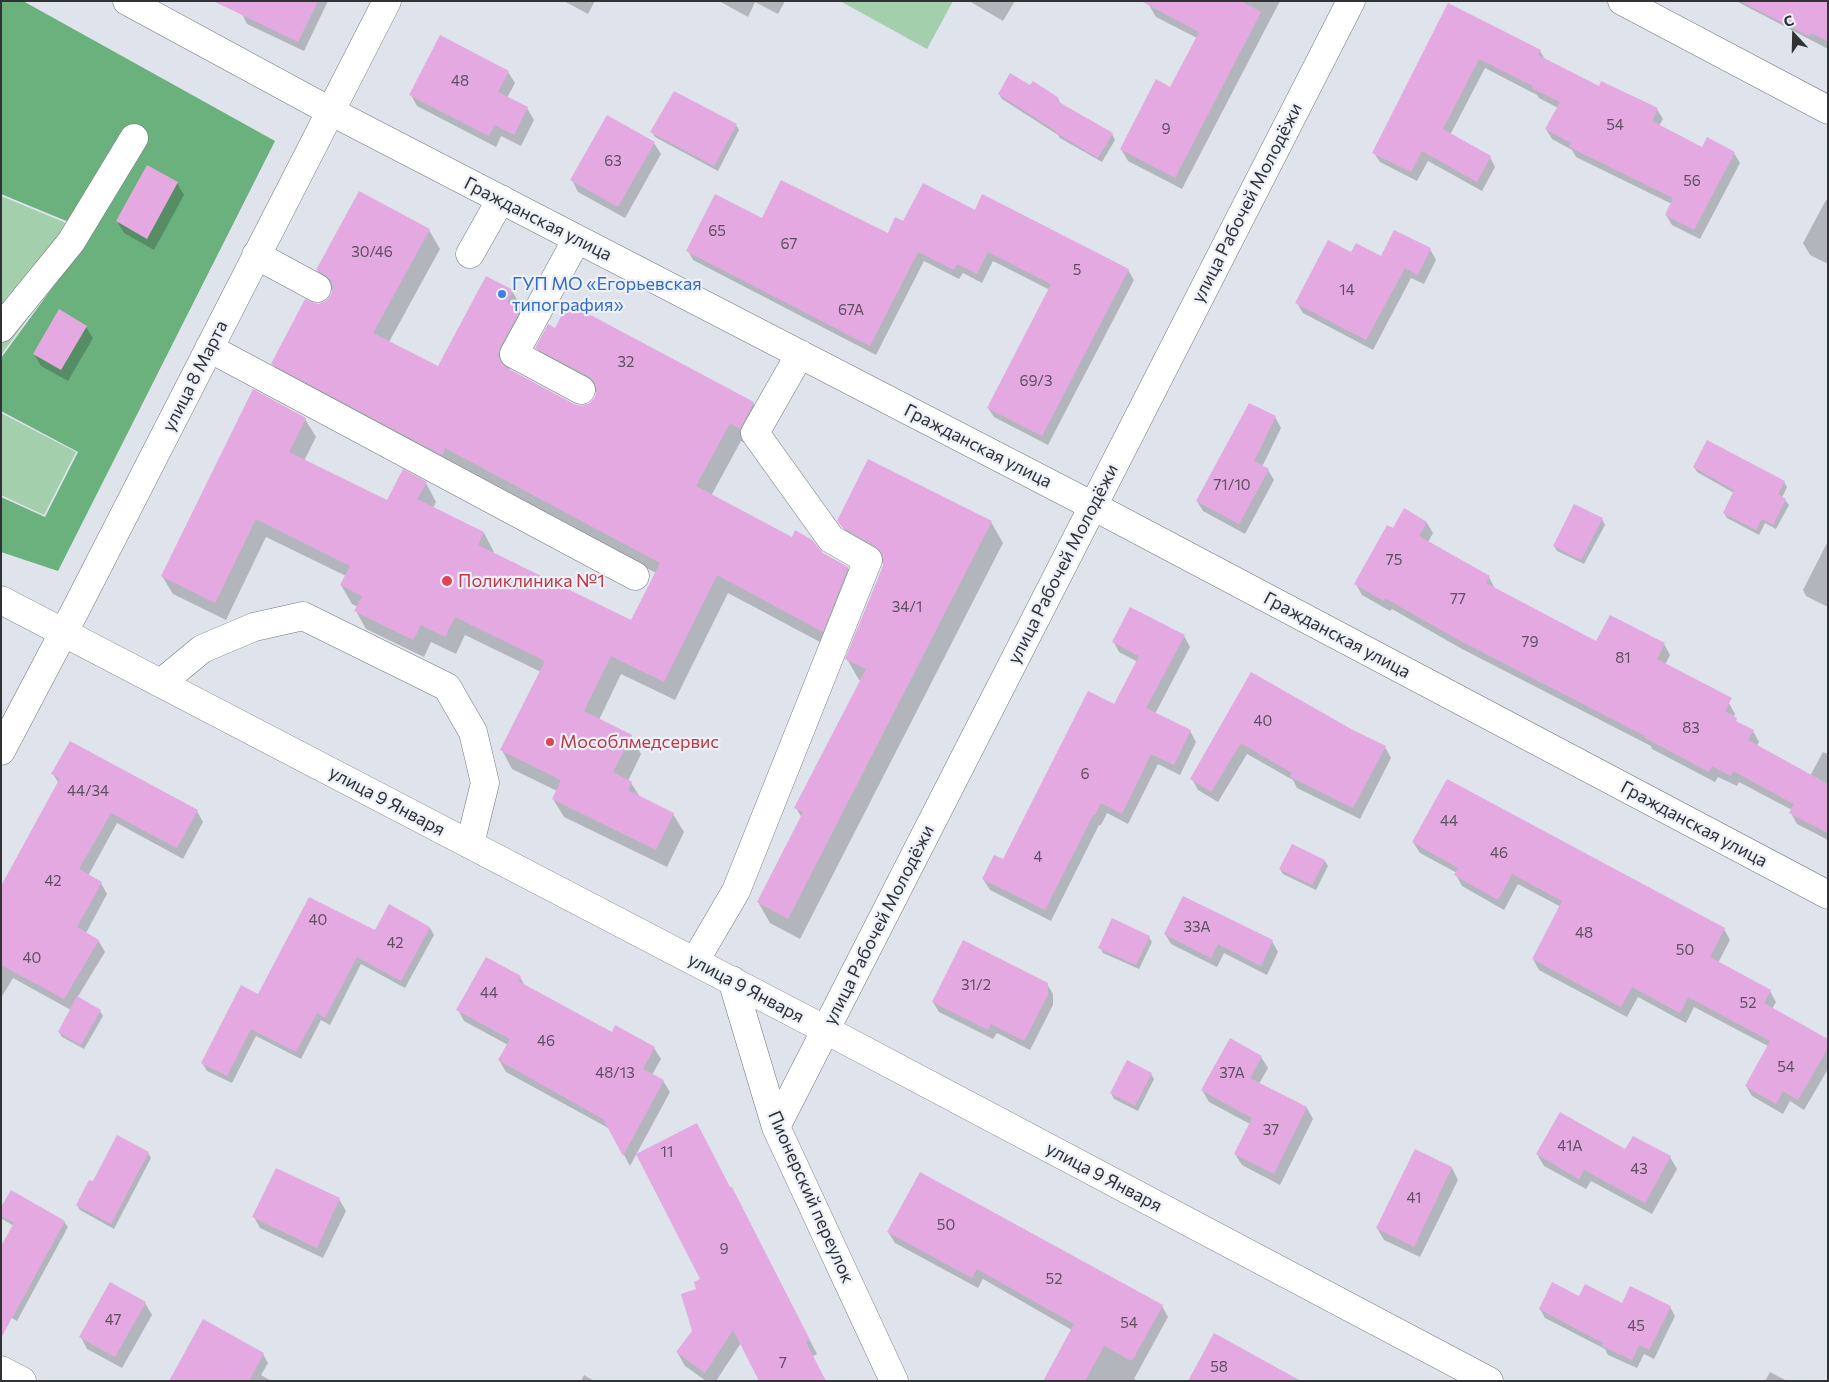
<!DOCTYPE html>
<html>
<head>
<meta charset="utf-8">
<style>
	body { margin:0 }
	#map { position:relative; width:1829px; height:1382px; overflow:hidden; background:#dfe3eb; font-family:Commissioner,sans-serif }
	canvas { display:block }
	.frame { position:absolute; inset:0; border:2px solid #313235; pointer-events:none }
	.north { position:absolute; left:1769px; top:10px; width:50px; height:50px; -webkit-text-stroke:4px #ecf0f9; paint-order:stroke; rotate:339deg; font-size:14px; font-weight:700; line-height:20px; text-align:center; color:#313235 }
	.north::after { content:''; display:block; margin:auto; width:18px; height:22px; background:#313235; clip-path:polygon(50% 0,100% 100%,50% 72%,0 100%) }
</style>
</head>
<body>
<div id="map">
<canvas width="1829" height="1382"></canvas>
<div class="frame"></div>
<div class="north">С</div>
</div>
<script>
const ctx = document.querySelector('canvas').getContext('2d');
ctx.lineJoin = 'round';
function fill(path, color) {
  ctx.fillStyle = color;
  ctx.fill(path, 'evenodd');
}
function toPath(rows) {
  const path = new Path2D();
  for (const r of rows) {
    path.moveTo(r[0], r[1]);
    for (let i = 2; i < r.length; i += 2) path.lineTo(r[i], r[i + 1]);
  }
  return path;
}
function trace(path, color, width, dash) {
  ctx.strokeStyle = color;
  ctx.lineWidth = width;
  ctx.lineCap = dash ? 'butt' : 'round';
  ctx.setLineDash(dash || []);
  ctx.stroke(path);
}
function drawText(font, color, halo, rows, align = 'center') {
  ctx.font = font + ' Commissioner,sans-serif';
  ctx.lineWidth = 4.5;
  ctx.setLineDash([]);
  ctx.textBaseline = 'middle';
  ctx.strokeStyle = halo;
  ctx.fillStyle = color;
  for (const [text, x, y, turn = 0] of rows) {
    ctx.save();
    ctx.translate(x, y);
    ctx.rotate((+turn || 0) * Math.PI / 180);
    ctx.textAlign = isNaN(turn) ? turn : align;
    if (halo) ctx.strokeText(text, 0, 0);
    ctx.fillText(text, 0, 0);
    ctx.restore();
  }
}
fill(toPath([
	[840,1,953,1,927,49],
	[1,196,90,233,1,355],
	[1,413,76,452,44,515,1,495]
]), '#a4cfad');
fill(toPath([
	[1,1,23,1,275,141,58,571,1,552,1,497,45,517,78,452,1,411,1,358,93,232,1,194]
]), '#6bb17d');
fill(toPath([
	[223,1,328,1,304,51,247,24,242,14],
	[564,1,595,1,588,14],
	[719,1,785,1,778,14,755,2,748,17],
	[969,1,1015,1,1003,21],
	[1151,1,1280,1,1182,189,1128,161,1121,149,1171,88,1197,38,1156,17,1149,5],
	[1736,1,1828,1,1828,49],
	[1448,5,1540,51,1546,61,1599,88,1657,109,1663,119,1659,126,1703,148,1734,153,1740,163,1700,239,1672,225,1666,215,1672,204,1576,157,1572,150,1552,139,1546,129,1558,108,1539,98,1537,95,1485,68,1450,135,1490,157,1495,167,1482,191,1428,161,1417,181,1380,162,1374,153],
	[508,72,515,83,507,98,527,108,534,120,521,146,501,136,496,147,417,106,411,95],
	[1031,87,1058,99,1061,105,1112,134,1115,140,1102,162,1060,138,1058,135,1002,99,999,94],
	[736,125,739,130,718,171,655,137,652,132],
	[654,143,661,154,625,218,578,192,572,180],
	[147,167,177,183,184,195,154,250,124,233,117,221],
	[983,196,1128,270,1134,280,1048,445,994,417,988,408,1050,290,993,261,982,283,963,273,959,279,924,261,876,355,693,260,688,251,762,220,888,235,904,222,975,211],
	[1826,200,1828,201,1828,264,1810,255,1803,243],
	[429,230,440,249,389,342,438,368,512,291,523,310,509,371,573,405,582,407,590,404,596,398,597,393,547,366,537,348,753,403,764,421,751,446,741,441,711,496,848,568,858,586,833,649,728,593,675,700,621,674,599,720,631,735,641,754,628,781,631,783,640,797,673,814,684,832,667,867,564,817,553,799,557,791,512,769,502,750,541,672,465,635,456,654,431,642,424,657,366,629,356,611,358,607,352,604,341,585,346,576,266,537,226,620,173,594,162,576,305,419,316,437,304,461,387,501,426,483,436,502,433,508,484,533,494,552,493,554,632,621,656,573,456,466,283,382,273,364,318,305,326,302,332,296,333,291,328,288,317,270],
	[1430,249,1436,260,1424,284,1411,278,1373,350,1303,313,1297,303,1352,254,1382,258],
	[86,327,93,338,68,381,41,366,34,354],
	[1275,417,1281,428,1262,467,1268,470,1274,480,1245,534,1203,511,1197,501],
	[1694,467,1784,482,1787,487,1782,498,1785,500,1789,505,1776,529,1765,523,1759,535,1727,518,1724,513,1734,493,1697,472],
	[1602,519,1605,525,1584,564,1557,551,1554,546],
	[839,521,991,522,1003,543,800,939,770,923,758,902,802,818,796,808,862,681,859,680,847,659,884,564,855,548],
	[1427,523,1433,533,1428,542,1489,577,1495,589,1597,643,1664,644,1670,655,1665,665,1729,703,1735,714,1733,718,1739,724,1753,731,1759,742,1757,746,1810,776,1823,752,1828,754,1828,840,1797,824,1791,813,1792,810,1739,782,1737,786,1718,777,1715,782,1652,749,1651,746,1462,649,1392,609,1390,611,1362,595,1356,584,1393,530],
	[1828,541,1828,607,1806,596,1803,590],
	[1184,636,1190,647,1155,714,1190,731,1196,742,1180,775,1158,764,1128,824,1107,813,1101,825,1099,825,1051,921,990,890,983,879,1004,861,1115,706,1138,662,1119,652,1113,641],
	[1252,673,1353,731,1385,747,1391,758,1360,819,1297,788,1293,780,1247,754,1218,802,1198,790,1192,779],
	[53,774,197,811,203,822,183,859,117,823,88,876,101,883,107,894,86,933,98,940,105,952,77,998,100,1011,103,1016,84,1049,62,1037,59,1032,71,1010,13,978,1,998,1,888,59,784],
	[1413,842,1724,929,1730,940,1718,963,1770,991,1776,1002,1772,1009,1828,1041,1828,1069,1804,1110,1790,1101,1783,1114,1752,1096,1746,1086,1768,1046,1694,1007,1686,1023,1638,997,1627,1017,1539,970,1533,959,1561,907,1518,884,1504,910,1462,886,1456,875,1457,873,1420,853],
	[1292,846,1325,861,1328,866,1316,890,1283,874,1280,869],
	[1184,897,1272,941,1278,952,1267,975,1224,953,1217,967,1171,944,1165,934],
	[430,928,434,935,405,988,361,964,330,1025,321,1020,301,1059,256,1036,232,1083,207,1071,202,1063,259,996,375,932],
	[1149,937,1152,942,1139,969,1103,953,1100,947],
	[520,977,525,986,612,1033,654,1048,661,1059,652,1075,663,1081,670,1092,630,1166,610,1129,506,1072,499,1060,508,1045,464,1021,458,1010],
	[1047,984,1053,994,1053,1005,1030,1050,997,1033,993,1039,939,1012,933,1002],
	[1261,1057,1268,1068,1259,1084,1307,1108,1313,1119,1280,1185,1242,1165,1235,1154,1250,1124,1209,1102,1202,1090],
	[1151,1074,1154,1079,1138,1111,1114,1099,1111,1093],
	[1415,1151,1452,1168,1458,1180,1420,1257,1384,1240,1377,1228],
	[1626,1151,1670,1157,1677,1169,1652,1214,1591,1181,1586,1189,1544,1166,1537,1154],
	[148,1153,151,1158,114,1229,80,1210,77,1205,93,1183],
	[730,1189,739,1202,817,1354,813,1356,741,1343,716,1381,706,1381,685,1366,677,1352,693,1332,698,1290],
	[339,1199,346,1211,323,1258,260,1228,254,1217],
	[1,1210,64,1222,68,1227,17,1321,1,1312,14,1226,2,1219],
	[888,1232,1162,1306,1168,1317,1134,1379,1138,1381,1044,1381,1072,1330,983,1279,978,1288,895,1243],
	[1580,1298,1623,1305,1670,1307,1675,1316,1654,1359,1644,1354,1637,1368,1608,1355,1605,1349,1545,1318,1540,1309],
	[145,1303,152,1315,122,1368,87,1349,81,1337],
	[263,1354,268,1363,261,1375,271,1381,171,1381],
	[1770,1372,1787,1381,1765,1381],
	[584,1375,594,1381,581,1381]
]), '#0003');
fill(toPath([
	[213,1,318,1,298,42],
	[1141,1,1241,1,1261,12,1175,178,1120,149,1156,79,1170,87,1199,32],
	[1740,1,1828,1,1828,41,1811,33,1809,36],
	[1448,3,1541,50,1538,55,1599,86,1601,81,1658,108,1652,121,1702,147,1707,137,1735,152,1694,230,1665,215,1673,198,1569,147,1571,143,1545,129,1560,102,1532,88,1533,86,1479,59,1443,129,1491,156,1477,182,1422,151,1411,172,1372,153],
	[440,35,509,71,498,92,528,107,514,135,495,125,489,136,409,95],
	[1010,73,1030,85,1033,81,1059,98,1057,101,1113,133,1098,158,1055,132,1056,131,998,94],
	[674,91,737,124,714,166,650,132],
	[607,115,655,142,618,207,570,180],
	[147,165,178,182,147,239,116,221],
	[781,180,888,233,895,217,903,221,923,183,975,210,982,194,1129,269,1042,436,987,408,1051,284,988,252,977,274,957,264,954,270,918,252,870,346,686,251,715,194,762,218],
	[359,191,430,229,373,333,438,366,486,276,513,290,507,302,521,309,500,347,498,355,501,363,507,368,574,404,582,406,590,403,595,397,597,389,594,381,588,376,535,348,548,324,555,328,568,303,754,402,740,429,730,423,696,486,792,537,795,530,812,540,823,553,848,567,823,632,717,575,664,682,611,656,584,711,632,735,613,772,632,782,628,790,674,813,656,850,552,799,561,780,500,750,545,661,455,617,445,637,421,625,413,640,354,611,362,596,340,585,350,566,256,519,215,603,161,576,253,389,306,418,289,452,387,500,403,469,427,482,417,499,484,532,478,545,631,620,660,563,445,448,442,455,271,364,305,299,318,304,326,301,331,295,333,287,331,280,324,274,316,270],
	[1394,230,1431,248,1418,275,1405,268,1366,340,1295,303,1328,240,1351,252,1356,243,1381,256],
	[59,309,87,326,61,370,33,354],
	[1249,403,1276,416,1254,461,1269,469,1239,524,1196,501],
	[1707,440,1785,481,1778,494,1786,499,1773,525,1762,519,1756,530,1723,513,1734,490,1693,467],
	[868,459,992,521,788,919,757,902,803,812,794,808,866,669,845,659,883,566,883,558,881,552,876,547,842,527,837,521],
	[1574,504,1603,518,1581,560,1553,546],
	[1404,508,1427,522,1419,536,1490,576,1486,583,1596,641,1610,615,1665,643,1657,659,1732,698,1725,711,1737,718,1736,721,1754,730,1748,740,1828,784,1828,833,1789,813,1794,804,1733,771,1731,776,1712,766,1709,772,1645,738,1645,736,1455,638,1385,598,1384,601,1354,584,1387,525,1393,528],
	[1130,607,1185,635,1146,708,1191,730,1174,765,1151,754,1122,814,1101,803,1095,815,1093,815,1045,910,982,879,994,855,1003,859,1088,691,1114,704,1139,656,1112,642],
	[1251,672,1353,730,1386,746,1353,808,1290,777,1292,773,1241,743,1211,792,1190,779],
	[70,741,198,810,177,848,111,813,79,869,102,882,77,927,99,940,64,999,1,965,1,886,60,778,51,774],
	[1447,779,1725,928,1710,957,1771,990,1764,1003,1828,1039,1828,1048,1798,1100,1783,1091,1776,1104,1745,1086,1770,1041,1688,997,1680,1013,1632,987,1621,1007,1532,959,1562,901,1512,874,1498,900,1454,875,1458,868,1412,842],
	[1292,844,1325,860,1312,885,1279,869],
	[1183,896,1273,940,1261,966,1218,944,1211,958,1164,934],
	[309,897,375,930,389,904,430,927,401,981,357,957,325,1018,317,1013,296,1052,251,1029,227,1076,201,1063,241,985,258,994],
	[1112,918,1150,936,1136,965,1098,948],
	[963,940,1048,983,1048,995,1024,1041,991,1024,988,1030,932,1002],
	[486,957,521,976,518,981,612,1032,615,1025,655,1047,643,1069,664,1080,623,1156,603,1119,498,1060,510,1039,456,1010],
	[77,996,101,1010,81,1045,58,1032],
	[1230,1038,1262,1056,1250,1078,1307,1107,1274,1174,1234,1154,1252,1118,1201,1090],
	[1127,1060,1152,1073,1135,1106,1110,1093],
	[1560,1112,1625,1149,1633,1136,1671,1156,1645,1203,1584,1170,1579,1179,1536,1154],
	[697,1123,730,1187,732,1187,810,1340,806,1342,826,1381,759,1381,733,1330,705,1373,676,1352,692,1331,681,1294,696,1289,694,1282,700,1279,636,1154],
	[117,1135,149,1152,111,1224,76,1205,89,1180,93,1181],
	[1415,1149,1452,1167,1414,1247,1376,1228],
	[276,1168,340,1198,317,1248,252,1217],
	[920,1172,1163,1305,1132,1361,1104,1346,1085,1381,1043,1381,1074,1324,977,1269,972,1278,887,1232],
	[11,1190,65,1221,1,1338,1,1246,14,1223,1,1216,1,1207],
	[110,1282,146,1302,115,1357,79,1337],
	[1552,1282,1579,1296,1585,1284,1622,1303,1630,1286,1671,1306,1649,1350,1639,1345,1632,1360,1602,1346,1603,1343,1539,1309],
	[203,1319,264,1353,249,1381,169,1381],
	[1214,1333,1301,1381,1188,1381]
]), '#e5a9e2');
const minor = toPath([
	[127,1,330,111,1093,506,1828,895],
	[1622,1,1828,110],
	[577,239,514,354,581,390],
	[470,254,501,199],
	[256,255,317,288],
	[1,328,71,242,134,138],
	[209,348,635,576],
	[1,600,826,1030,1489,1381],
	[161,683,202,649,254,627,303,616,447,687,473,732,485,783,470,844],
	[1,751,78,605,387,1],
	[695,961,736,891,868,560,831,539,755,433,800,354],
	[732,980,776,1127,894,1381],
	[776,1127,1351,1],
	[1,1370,22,1381]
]);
trace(minor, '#74777f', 29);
trace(minor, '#fff', 28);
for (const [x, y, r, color] of [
	[502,294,5,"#3f7fe0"],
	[447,581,6,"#e0444e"],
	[550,742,5,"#e0444e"]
]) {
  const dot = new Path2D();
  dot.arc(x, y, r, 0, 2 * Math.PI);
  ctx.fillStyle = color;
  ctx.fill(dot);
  trace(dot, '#ecf0f9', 2);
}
drawText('15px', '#5e5060', null, [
	["48",460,81],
	["54",1615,125],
	["9",1166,129],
	["63",613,161],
	["56",1692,181],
	["65",717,231],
	["67",789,244],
	["30/46",372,252],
	["5",1077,270],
	["14",1347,290],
	["67А",851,310],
	["32",626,362],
	["69/3",1036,381],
	["71/10",1232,485],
	["75",1394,560],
	["77",1458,599],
	["34/1",907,607],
	["79",1530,642],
	["81",1623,658],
	["40",1263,721],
	["83",1691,728],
	["6",1085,774],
	["44/34",88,791],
	["44",1449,821],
	["46",1499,853],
	["4",1038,857],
	["42",53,881],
	["40",318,920],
	["33А",1197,927],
	["48",1584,933],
	["42",395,943],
	["50",1685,950],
	["40",32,958],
	["31/2",976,985],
	["44",489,993],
	["52",1748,1003],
	["46",546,1041],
	["54",1786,1067],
	["48/13",615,1073],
	["37А",1232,1073],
	["37",1271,1130],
	["41А",1570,1146],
	["11",667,1152],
	["43",1639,1169],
	["41",1414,1198],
	["50",946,1225],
	["9",724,1249],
	["52",1054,1279],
	["47",113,1320],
	["54",1129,1323],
	["45",1636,1326],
	["7",783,1363],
	["58",1219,1367]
]);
drawText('18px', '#313235', '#ecf0f9', [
	["улица Рабочей Молодёжи",1247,203,-63],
	["Гражданская улица",538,219,27],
	["улица 8 Марта",195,376,-63],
	["Гражданская улица",978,446,27],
	["улица Рабочей Молодёжи",1063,564,-63],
	["Гражданская улица",1337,635,28],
	["улица 9 Января",387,801,28],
	["Гражданская улица",1694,824,28],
	["улица Рабочей Молодёжи",879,925,-63],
	["улица 9 Января",746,988,28],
	["улица 9 Января",1104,1177,28],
	["Пионерский переулок",811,1197,66]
]);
drawText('18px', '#366cbe', '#ecf0f9', [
	["ГУП МО «Егорьевская",512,284],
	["типография»",512,305]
], 'left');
drawText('18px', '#be3a42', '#ecf0f9', [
	["Поликлиника №1",458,581],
	["Мособлмедсервис",560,742]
], 'left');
</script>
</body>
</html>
